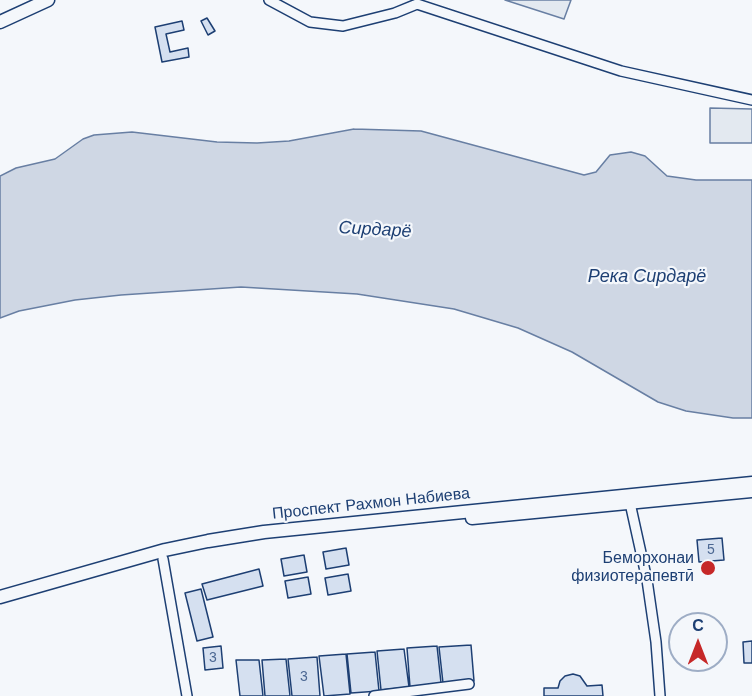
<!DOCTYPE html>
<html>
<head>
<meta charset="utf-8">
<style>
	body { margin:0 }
	#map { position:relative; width:752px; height:696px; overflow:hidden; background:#f4f7fb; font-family:Arial,sans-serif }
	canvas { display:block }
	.north { position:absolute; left:668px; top:612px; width:60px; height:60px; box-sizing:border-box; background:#f4f7fb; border:2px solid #9eadc5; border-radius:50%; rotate:0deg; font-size:16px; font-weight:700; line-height:24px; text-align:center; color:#1d3f73 }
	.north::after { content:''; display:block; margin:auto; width:21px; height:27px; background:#c62828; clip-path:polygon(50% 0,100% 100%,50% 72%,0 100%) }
</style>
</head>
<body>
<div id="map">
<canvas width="752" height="696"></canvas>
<div class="north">С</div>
</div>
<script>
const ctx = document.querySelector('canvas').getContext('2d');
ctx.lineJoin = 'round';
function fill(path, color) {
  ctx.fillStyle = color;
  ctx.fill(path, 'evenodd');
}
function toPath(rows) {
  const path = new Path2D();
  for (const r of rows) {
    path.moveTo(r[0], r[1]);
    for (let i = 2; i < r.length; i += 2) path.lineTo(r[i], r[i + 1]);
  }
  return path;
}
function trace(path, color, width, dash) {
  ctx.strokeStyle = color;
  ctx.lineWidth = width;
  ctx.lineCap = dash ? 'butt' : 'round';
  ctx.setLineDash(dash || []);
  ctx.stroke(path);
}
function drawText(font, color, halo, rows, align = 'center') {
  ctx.font = font + ' Arial,sans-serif';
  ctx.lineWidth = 4.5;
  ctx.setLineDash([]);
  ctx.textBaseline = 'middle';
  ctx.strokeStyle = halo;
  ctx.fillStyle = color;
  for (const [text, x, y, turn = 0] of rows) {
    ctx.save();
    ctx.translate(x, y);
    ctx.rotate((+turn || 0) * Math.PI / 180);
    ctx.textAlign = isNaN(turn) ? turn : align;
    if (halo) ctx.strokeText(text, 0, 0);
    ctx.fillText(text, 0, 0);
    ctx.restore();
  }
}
const green = toPath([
	[505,0,571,0,564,19,505,0],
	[710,108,752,109,752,143,710,143,710,108]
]);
fill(green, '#e3e9f0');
trace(green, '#687fa3', 1.5);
const water = toPath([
	[354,129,421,131,584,175,596,172,610,155,631,152,645,156,667,176,696,180,752,180,752,418,733,418,686,411,658,402,572,352,518,328,454,309,357,294,241,287,121,295,75,300,19,311,0,318,0,176,16,168,55,159,83,139,94,135,132,132,217,142,257,143,289,141,354,129]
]);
fill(water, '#cfd7e4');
trace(water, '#687fa3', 1.5);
const building = toPath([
	[207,18,215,31,208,35,201,21,207,18],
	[182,21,184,30,166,34,170,52,188,48,189,57,162,62,155,27,182,21],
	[722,538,724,560,699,562,697,540,722,538],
	[346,548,349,565,326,569,323,552,346,548],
	[304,555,307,572,284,576,281,559,304,555],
	[259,569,263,586,207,600,202,584,259,569],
	[348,574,351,591,328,595,325,578,348,574],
	[308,577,311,594,288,598,285,581,308,577],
	[201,589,213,637,197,641,185,593,201,589],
	[752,641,752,663,744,663,743,642,752,641],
	[471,645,474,681,443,683,439,647,471,645],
	[221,646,223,668,205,670,203,648,221,646],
	[437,646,441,683,410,687,407,648,437,646],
	[404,649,409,687,381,690,377,651,404,649],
	[375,652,379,691,351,693,347,654,375,652],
	[346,654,350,694,324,696,319,656,346,654],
	[317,657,320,696,292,696,288,659,317,657],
	[286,659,290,696,265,696,262,660,286,659],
	[236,660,259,660,263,696,240,696,236,660],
	[573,674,580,676,587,686,602,685,603,696,544,696,544,688,558,688,560,681,565,676,573,674]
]);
fill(building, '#d5e0f0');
trace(building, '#1d3f73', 1.5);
const street = toPath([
	[269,0,310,22,343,26,395,13,417,4,621,71,752,100],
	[630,503,647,580,656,642,660,696],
	[163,559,187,696],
	[374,696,469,684]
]);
const secondary = toPath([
	[0,22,48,0],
	[472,518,752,491],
	[0,597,165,550,208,541,264,532,752,483]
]);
trace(street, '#1d3f73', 12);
trace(secondary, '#1d3f73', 15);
trace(street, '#f4f7fb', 9);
trace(secondary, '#f4f7fb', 12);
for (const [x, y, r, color] of [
	[708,568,8,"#c62828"]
]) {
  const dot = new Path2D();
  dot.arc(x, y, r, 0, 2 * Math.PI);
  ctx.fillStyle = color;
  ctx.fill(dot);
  trace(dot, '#f4f7fb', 2);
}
drawText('14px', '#4b6792', null, [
	["5",711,550],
	["3",213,658],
	["3",304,677]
]);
drawText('16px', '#1d3f73', '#f4f7fb', [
	["Проспект Рахмон Набиева",371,504,-6]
]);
drawText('16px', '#1d3f73', '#f4f7fb', [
	["Беморхонаи",694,559],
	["физиотерапевтӣ",694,577]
], 'right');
drawText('italic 18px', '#1d3f73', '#f4f7fb', [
	["Сирдарё",375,230,3],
	["Река Сирдарё",647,277]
]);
</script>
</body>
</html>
